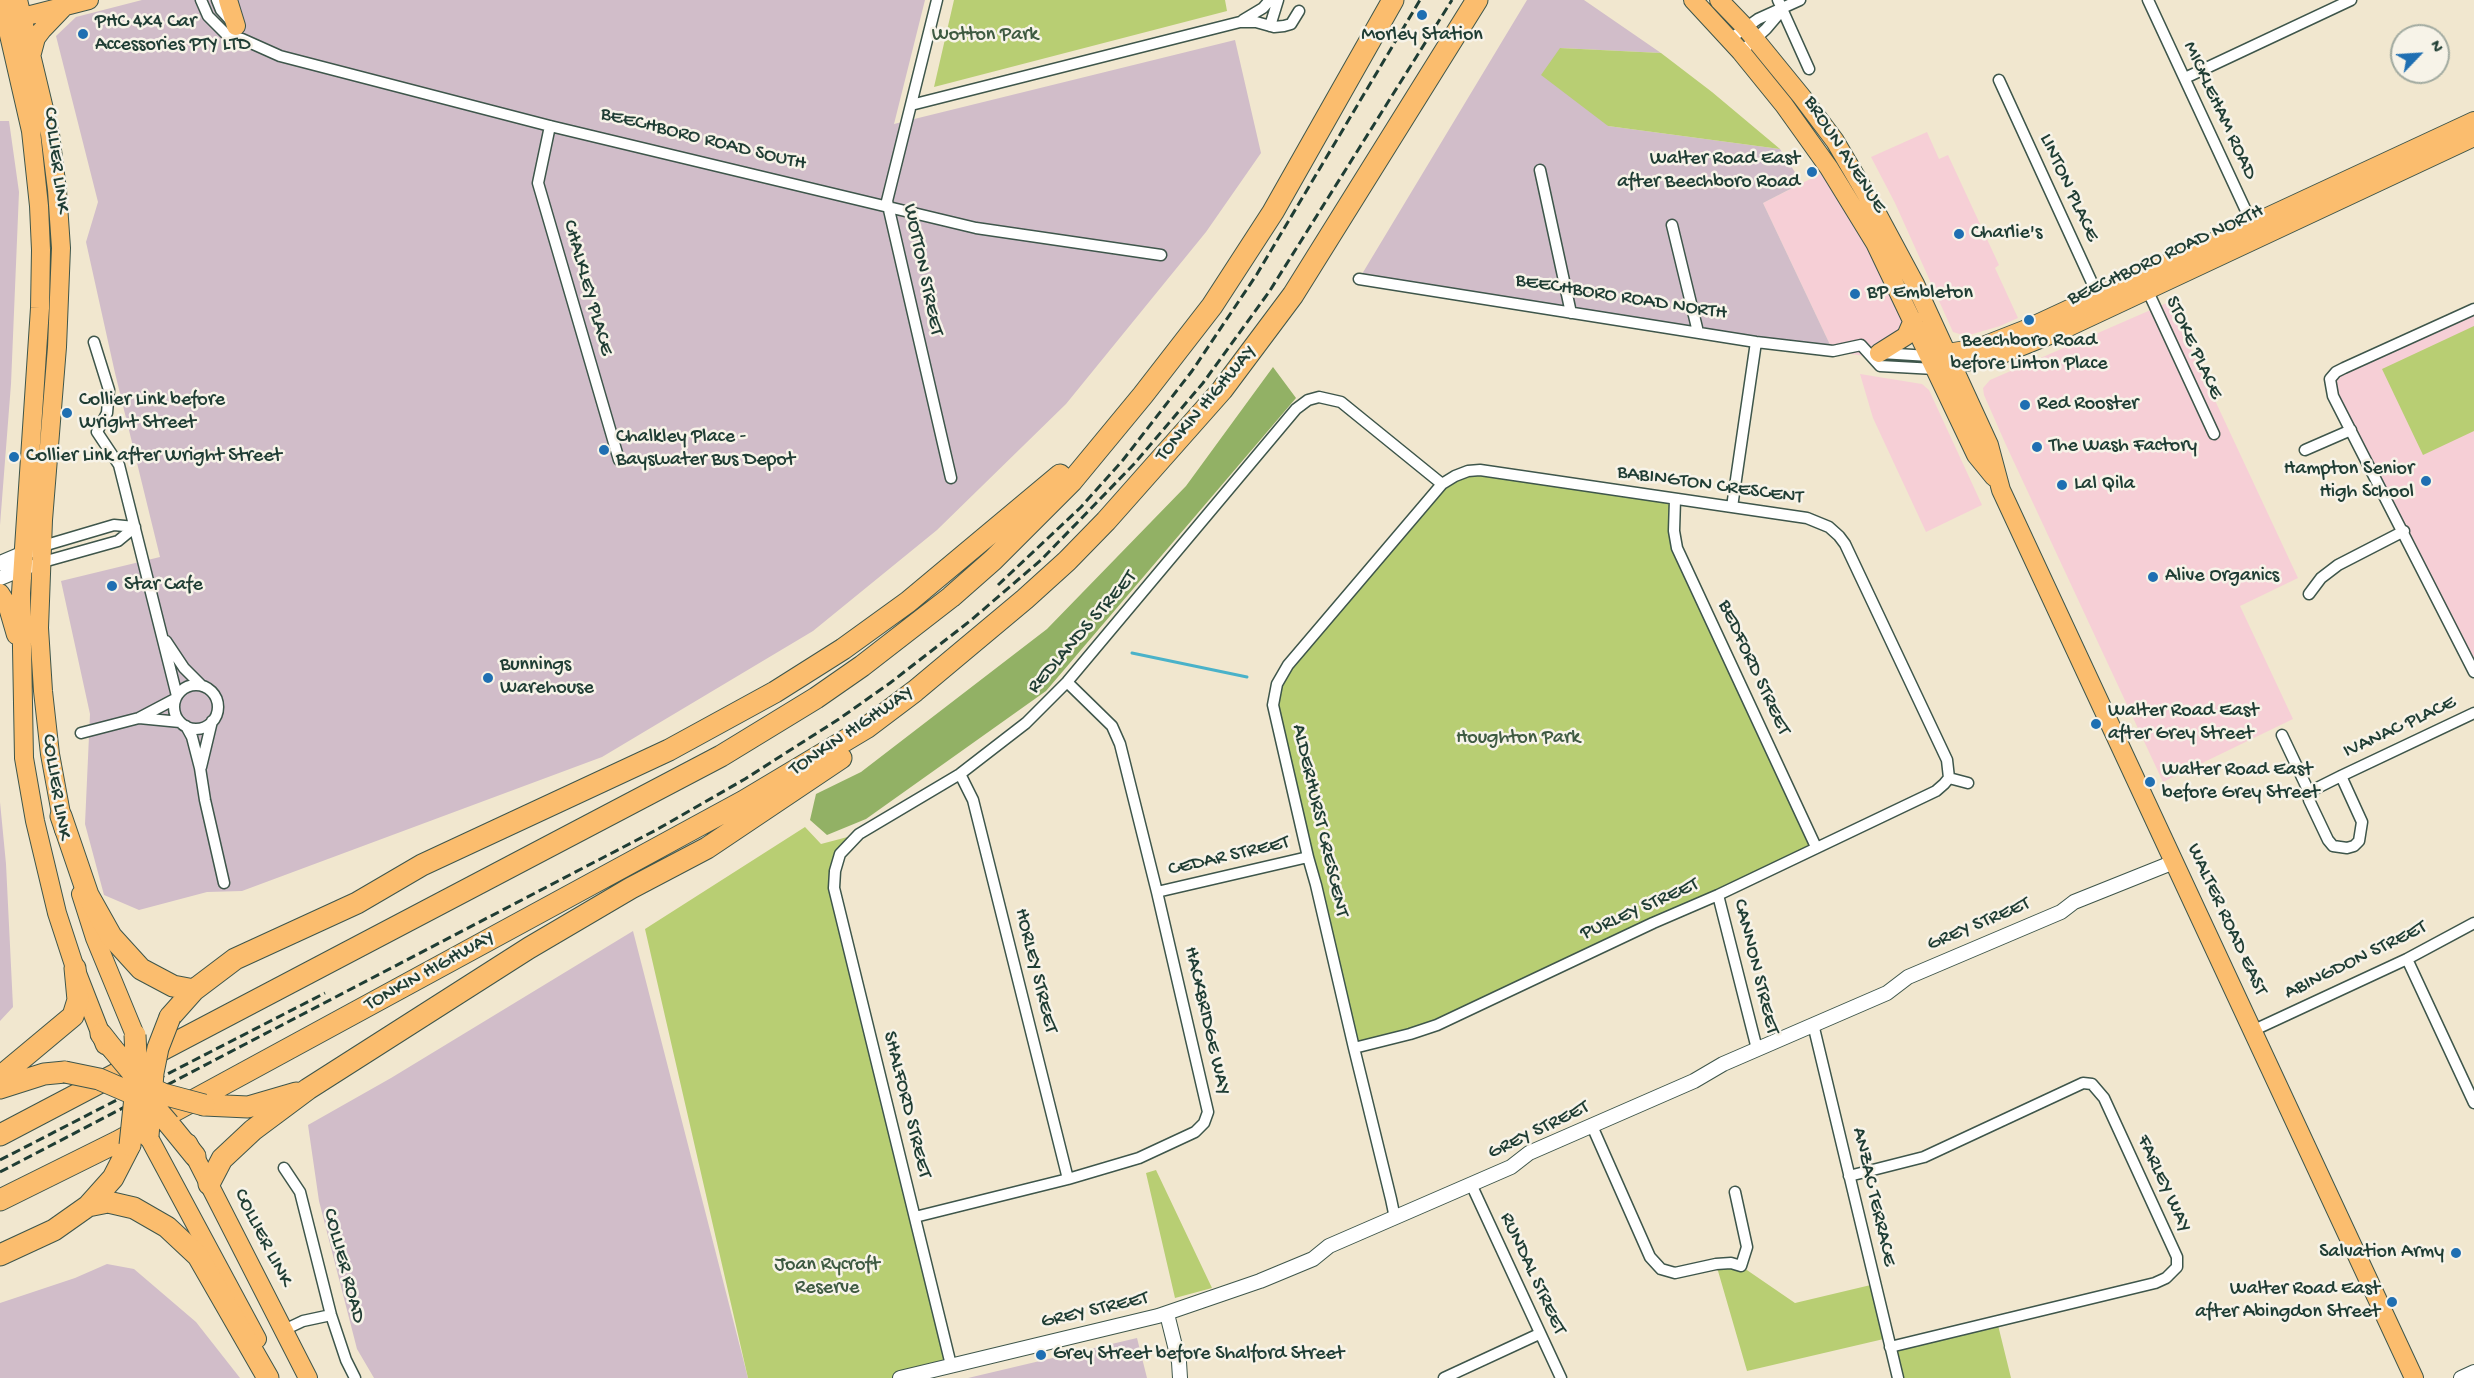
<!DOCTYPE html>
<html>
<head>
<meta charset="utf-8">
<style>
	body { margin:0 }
	#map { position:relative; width:2474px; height:1378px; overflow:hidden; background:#f1e7cf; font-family:"Gochi Hand",sans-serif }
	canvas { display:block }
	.north { position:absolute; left:2390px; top:24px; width:60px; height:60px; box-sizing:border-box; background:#f7f3e8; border:2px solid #a1aaa0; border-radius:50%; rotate:65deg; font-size:16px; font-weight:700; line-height:24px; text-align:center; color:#1f3d34 }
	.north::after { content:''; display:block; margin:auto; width:21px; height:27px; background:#1f6fb2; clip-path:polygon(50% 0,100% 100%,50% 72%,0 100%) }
</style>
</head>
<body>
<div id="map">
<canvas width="2474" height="1378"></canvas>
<div class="north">N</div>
</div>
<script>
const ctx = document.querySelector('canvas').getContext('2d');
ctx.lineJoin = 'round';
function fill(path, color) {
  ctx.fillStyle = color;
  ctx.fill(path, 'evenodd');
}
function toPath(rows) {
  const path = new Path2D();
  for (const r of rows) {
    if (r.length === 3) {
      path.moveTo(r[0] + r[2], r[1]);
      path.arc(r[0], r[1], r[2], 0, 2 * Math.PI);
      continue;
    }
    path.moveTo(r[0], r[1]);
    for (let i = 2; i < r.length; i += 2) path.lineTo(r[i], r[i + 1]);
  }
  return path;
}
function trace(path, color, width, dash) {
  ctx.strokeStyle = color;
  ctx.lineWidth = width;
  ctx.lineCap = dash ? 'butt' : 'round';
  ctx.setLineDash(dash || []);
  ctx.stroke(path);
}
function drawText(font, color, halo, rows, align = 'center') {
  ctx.font = font + ' "Gochi Hand",sans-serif';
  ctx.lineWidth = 5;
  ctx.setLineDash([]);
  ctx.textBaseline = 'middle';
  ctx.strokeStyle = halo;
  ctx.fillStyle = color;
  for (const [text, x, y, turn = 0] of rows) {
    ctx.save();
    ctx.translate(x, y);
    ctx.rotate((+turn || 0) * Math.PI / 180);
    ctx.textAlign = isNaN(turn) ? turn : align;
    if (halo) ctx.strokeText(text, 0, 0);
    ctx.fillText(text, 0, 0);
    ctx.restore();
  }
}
fill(toPath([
	[1927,132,1939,159,1948,155,1999,265,1995,268,2018,318,2000,326,1966,336,1953,332,1895,203,1871,157],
	[1826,171,1913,320,1870,357,1833,351,1763,203],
	[2169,302,2298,578,2240,606,2293,719,2163,782,2006,445,1984,395,1983,388,1990,380],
	[2474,309,2474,672,2333,396,2336,372],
	[1860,374,1922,384,1929,390,1982,505,1926,532,1873,418]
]), '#f6cfd6');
fill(toPath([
	[142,0,925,0,894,124,1235,40,1261,153,1206,232,1066,404,937,530,813,631,602,757,242,891,207,892,139,910,104,895,85,824,90,714,61,581,160,557,115,373,86,242,98,202,56,36,76,17],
	[1527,0,1584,0,1661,53,1560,48,1608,126,1780,149,1802,183,1763,203,1833,351,1571,313,1362,274],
	[0,121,9,121,19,192,11,384,0,525],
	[0,802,6,864,13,1007,0,1021],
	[633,931,748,1378,374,1378,357,1349,319,1201,308,1125,391,1078],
	[107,1264,134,1269,196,1322,240,1378,0,1378,0,1303,75,1278],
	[1137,1338,1147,1378,968,1378]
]), '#d1bdc9');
fill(toPath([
	[954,0,1225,0,1227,11,934,87],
	[1560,48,1661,53,1712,92,1780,149,1608,126,1541,75],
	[2474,326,2474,431,2423,455,2382,369],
	[1468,471,1675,499,1674,531,1816,847,1437,1025,1354,1048,1273,705,1277,684,1442,484],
	[805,827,821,844,859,834,835,871,951,1365,900,1378,748,1378,645,929],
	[1156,1170,1212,1288,1175,1298,1146,1173],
	[1716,1264,1741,1266,1795,1303,1875,1284,1888,1338,1747,1371],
	[1997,1321,2011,1378,1898,1378,1890,1347]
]), '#b8ce73');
fill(toPath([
	[1273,367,1296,398,1046,691,866,819,827,835,810,820,816,794,861,772,1047,629,1186,486]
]), '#92b165');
trace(toPath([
	[1132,653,1247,677]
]), '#4ab2c9', 3);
const minor = toPath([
	[201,0,208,16,227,35,242,39,280,56,550,126,976,228,1161,255],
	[217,0,221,10,231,21],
	[937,0,887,201,951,478],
	[1778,0,1809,69],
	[2148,0,2254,228],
	[1243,20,1263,8,1270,0],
	[1270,26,1278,0],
	[1730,39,1758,19,1800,0],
	[1741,52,1766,29,1783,9],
	[2185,78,2351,0],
	[1999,80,2099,298],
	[911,105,1240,22,1256,22,1274,27,1284,26,1291,24,1299,11],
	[550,126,538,183,619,460],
	[1540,170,1571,313],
	[1672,225,1698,332],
	[1359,279,1756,342,1833,351,1861,345,1880,366,1935,369],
	[2145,285,2214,434],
	[2474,309,2344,368,2336,372,2330,379,2333,396,2474,672],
	[94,342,109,390,107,413,97,432,119,465,177,696],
	[1881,353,1929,356],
	[2305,450,2351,430],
	[1675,499,1674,531,1677,548,1816,847],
	[1732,507,1756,342],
	[43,546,114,525,135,527],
	[43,562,118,541,135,527],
	[2309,594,2321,578,2338,565,2404,531],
	[166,641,184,668,201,685],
	[196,707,22],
	[139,718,180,722],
	[186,726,192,737,200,768,205,800,224,883],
	[81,733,139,718,175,699],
	[2282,735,2309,792],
	[201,767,212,721],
	[960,774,973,800,1068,1179],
	[2341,776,2362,822,2359,841,2354,846,2347,848,2333,846,2328,840,2309,800,2309,792,2341,776,2474,713],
	[1949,778,1968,783],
	[1157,892,1308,857],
	[1718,895,1757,1049],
	[2407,959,2474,1103],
	[1813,1024,1898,1378],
	[2252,1031,2407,959,2474,923],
	[1354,1048,1410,1034,1437,1025,1653,923,1718,895,1936,791,1944,784,1949,778,1947,760,1845,544,1839,536,1829,527,1807,518,1480,470,1468,471,1455,476,1442,484,1288,665,1277,684,1273,705,1308,857,1316,885,1354,1048,1391,1199,1395,1218],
	[1592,1126,1650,1257,1661,1269,1675,1273,1716,1264,1731,1263,1741,1266,1747,1247,1735,1192],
	[284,1168,300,1192,331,1315,346,1360,355,1378],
	[1849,1176,1924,1157,2083,1083,2092,1084,2104,1098,2177,1257,2177,1267,2166,1278,2155,1283,1890,1347],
	[1471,1184,1561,1378],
	[915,1217,1068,1179,1139,1158,1195,1132,1204,1123,1208,1112,1157,892,1120,744,1112,726,1067,682],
	[284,1330,303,1321,331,1315],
	[951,1365,834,888,835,871,840,854,859,834,960,774,1026,723,1067,682,1296,409,1308,400,1319,397,1341,402,1442,484],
	[1444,1378,1539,1334]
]);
const tertiary = toPath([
	[0,563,31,550],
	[0,578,29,566],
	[1167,1314,1179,1362,1180,1378],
	[900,1378,1158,1316,1260,1281,1313,1259,1329,1246,1511,1167,1529,1153,1694,1081,1723,1064,1887,993,1908,977,2061,912,2074,902,2174,862],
	[2461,1378,2474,1372]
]);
const primary = toPath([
	[1,0,31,131,39,206,41,250,40,308,21,593,24,758,35,821,57,913,75,968,105,1045],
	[18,0,50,134,57,190,61,248,57,347,43,520,39,628,43,691,50,754,64,830],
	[228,0,236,26],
	[1693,0,1741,52,1784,105,1829,168,1875,243,1976,455,1994,477],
	[1719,0,1745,27,1802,97,1835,141,1872,204,1915,284,1989,445,2001,490,2414,1378],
	[11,20,89,0],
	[32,53,36,38,42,30,64,7],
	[1879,353,1906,336,1913,320],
	[1929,356,1978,348,2024,330,2474,121],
	[1935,369,2005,353,2060,331,2474,137],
	[0,593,7,604,16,635],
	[81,894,95,938,135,1035],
	[148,1136,257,1339],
	[188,1143,308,1378]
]);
const motorway = toPath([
	[61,816,88,895,111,936,141,969,173,986,194,990],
	[170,1017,194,990,235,959,357,903,422,865,669,750,775,692,843,649,908,602,1060,475],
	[101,1034,112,1048],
	[0,1077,73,1016,78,1000,75,968],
	[0,1088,44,1074,65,1072],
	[204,1105,248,1107,296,1093],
	[169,1124,195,1156],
	[0,1135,721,756,816,698,862,666,951,597,993,560,1072,481,1143,395,1212,306,1273,212,1393,0],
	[209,1184,222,1159,253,1130,308,1089,529,948,631,888,707,848,841,758],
	[0,1200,117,1142,744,801,866,728,915,691,1025,599,1067,561,1106,521,1222,390,1293,295,1477,0],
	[88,1206,108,1202,134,1208,167,1227,198,1256,268,1378],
	[0,1255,54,1230,88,1206,113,1178,130,1145]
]);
trace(minor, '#3e564b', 13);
trace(tertiary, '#3e564b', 16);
trace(primary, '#3e564b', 20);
trace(motorway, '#3e564b', 23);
trace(minor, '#fff', 10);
trace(tertiary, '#fff', 14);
trace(primary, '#fbbd6e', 18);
trace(motorway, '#fbbd6e', 21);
trace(toPath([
	[998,585,1081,507,1123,460,1192,371,1257,274,1420,0],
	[0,1160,325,993],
	[0,1172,656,830,745,779,839,719,890,683,970,621,1041,560,1134,464,1203,383,1269,292,1452,0]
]), '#1f3d34', 3, [9, 4.5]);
const motorwayBridge = toPath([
	[112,1048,137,1078,151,1088,163,1094,204,1105],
	[65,1072,99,1079,136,1095,151,1103,169,1124],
	[148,1136,153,1073,158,1048,170,1017],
	[130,1145,137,1078,135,1035]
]);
trace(motorwayBridge, '#3e564b', 23, []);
trace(motorwayBridge, '#fbbd6e', 21);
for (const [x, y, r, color] of [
	[1422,15,6,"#1f6fb2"],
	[83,34,6,"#1f6fb2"],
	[1812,172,6,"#1f6fb2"],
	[1959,234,6,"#1f6fb2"],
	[1855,294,6,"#1f6fb2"],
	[2029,320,6,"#1f6fb2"],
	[2025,405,6,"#1f6fb2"],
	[67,413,6,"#1f6fb2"],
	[2037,447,6,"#1f6fb2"],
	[604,450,6,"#1f6fb2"],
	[14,457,6,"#1f6fb2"],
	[2426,481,6,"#1f6fb2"],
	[2062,485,6,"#1f6fb2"],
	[2153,577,6,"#1f6fb2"],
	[112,586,6,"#1f6fb2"],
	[488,678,6,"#1f6fb2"],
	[2096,724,6,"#1f6fb2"],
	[2150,782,6,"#1f6fb2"],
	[2456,1253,6,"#1f6fb2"],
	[2392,1302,6,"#1f6fb2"],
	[1041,1355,6,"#1f6fb2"]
]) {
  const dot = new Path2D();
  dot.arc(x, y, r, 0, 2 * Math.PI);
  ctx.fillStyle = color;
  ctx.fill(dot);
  trace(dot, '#f7f3e8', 2);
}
drawText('20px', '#1f3d34', '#f7f3e8', [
	["PHC 4x4 Car",95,23],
	["Accessories PTY LTD",95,46],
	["Morley Station",1422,36,"center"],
	["Walter Road East",1800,160,"right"],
	["after Beechboro Road",1800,183,"right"],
	["Charlie's",1971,234],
	["BP Embleton",1867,294],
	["Beechboro Road",2029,342,"center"],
	["before Linton Place",2029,365,"center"],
	["Collier Link before",79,401],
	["Wright Street",79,424],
	["Red Rooster",2037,405],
	["Chalkley Place -",616,438],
	["Bayswater Bus Depot",616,461],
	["The Wash Factory",2049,447],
	["Collier Link after Wright Street",26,457],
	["Hampton Senior",2414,470,"right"],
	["High School",2414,493,"right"],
	["Lal Qila",2074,485],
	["Alive Organics",2165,577],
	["Star Cafe",124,586],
	["Bunnings",500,666],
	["Warehouse",500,689],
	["Walter Road East",2108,712],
	["after Grey Street",2108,735],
	["Walter Road East",2162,771],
	["before Grey Street",2162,794],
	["Salvation Army",2444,1253,"right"],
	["Walter Road East",2380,1290,"right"],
	["after Abingdon Street",2380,1313,"right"],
	["Grey Street before Shalford Street",1053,1355]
], 'left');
drawText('20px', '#3e5a41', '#f7f3e8', [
	["Wotton Park",985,36],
	["Houghton Park",1518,739],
	["Joan Rycroft",827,1266],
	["Reserve",827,1289]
]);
drawText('20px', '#1f3d34', '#f7f3e8', [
	["MICKLEHAM ROAD",2219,111,65],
	["BEECHBORO ROAD SOUTH",703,140,14],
	["BROUN AVENUE",1844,155,57],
	["COLLIER LINK",55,160,83],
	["LINTON PLACE",2068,188,65],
	["BEECHBORO ROAD NORTH",2166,256,-25],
	["WOTTON STREET",922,270,78],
	["CHALKLEY PLACE",587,288,74],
	["BEECHBORO ROAD NORTH",1621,298,9],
	["STOKE PLACE",2193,348,65],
	["TONKIN HIGHWAY",1207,404,-50],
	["BABINGTON CRESCENT",1710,486,8],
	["REDLANDS STREET",1083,633,-49],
	["BEDFORD STREET",1753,668,65],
	["IVANAC PLACE",2400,728,-25],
	["TONKIN HIGHWAY",852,732,-34],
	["COLLIER LINK",55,787,81],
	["ALDERHURST CRESCENT",1319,821,77],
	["CEDAR STREET",1229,857,-13],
	["PURLEY STREET",1640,910,-24],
	["WALTER ROAD EAST",2226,920,65],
	["GREY STREET",1979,925,-23],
	["ABINGDON STREET",2356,961,-26],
	["CANNON STREET",1755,967,76],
	["HORLEY STREET",1035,971,76],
	["TONKIN HIGHWAY",430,972,-29],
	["HACKBRIDGE WAY",1206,1021,77],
	["SHALFORD STREET",906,1105,76],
	["GREY STREET",1539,1131,-26],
	["FARLEY WAY",2163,1184,65],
	["ANZAC TERRACE",1873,1197,77],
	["COLLIER LINK",262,1238,63],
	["COLLIER ROAD",343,1266,75],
	["RUNDAL STREET",1532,1274,65],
	["GREY STREET",1095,1311,-13]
]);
</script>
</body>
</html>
